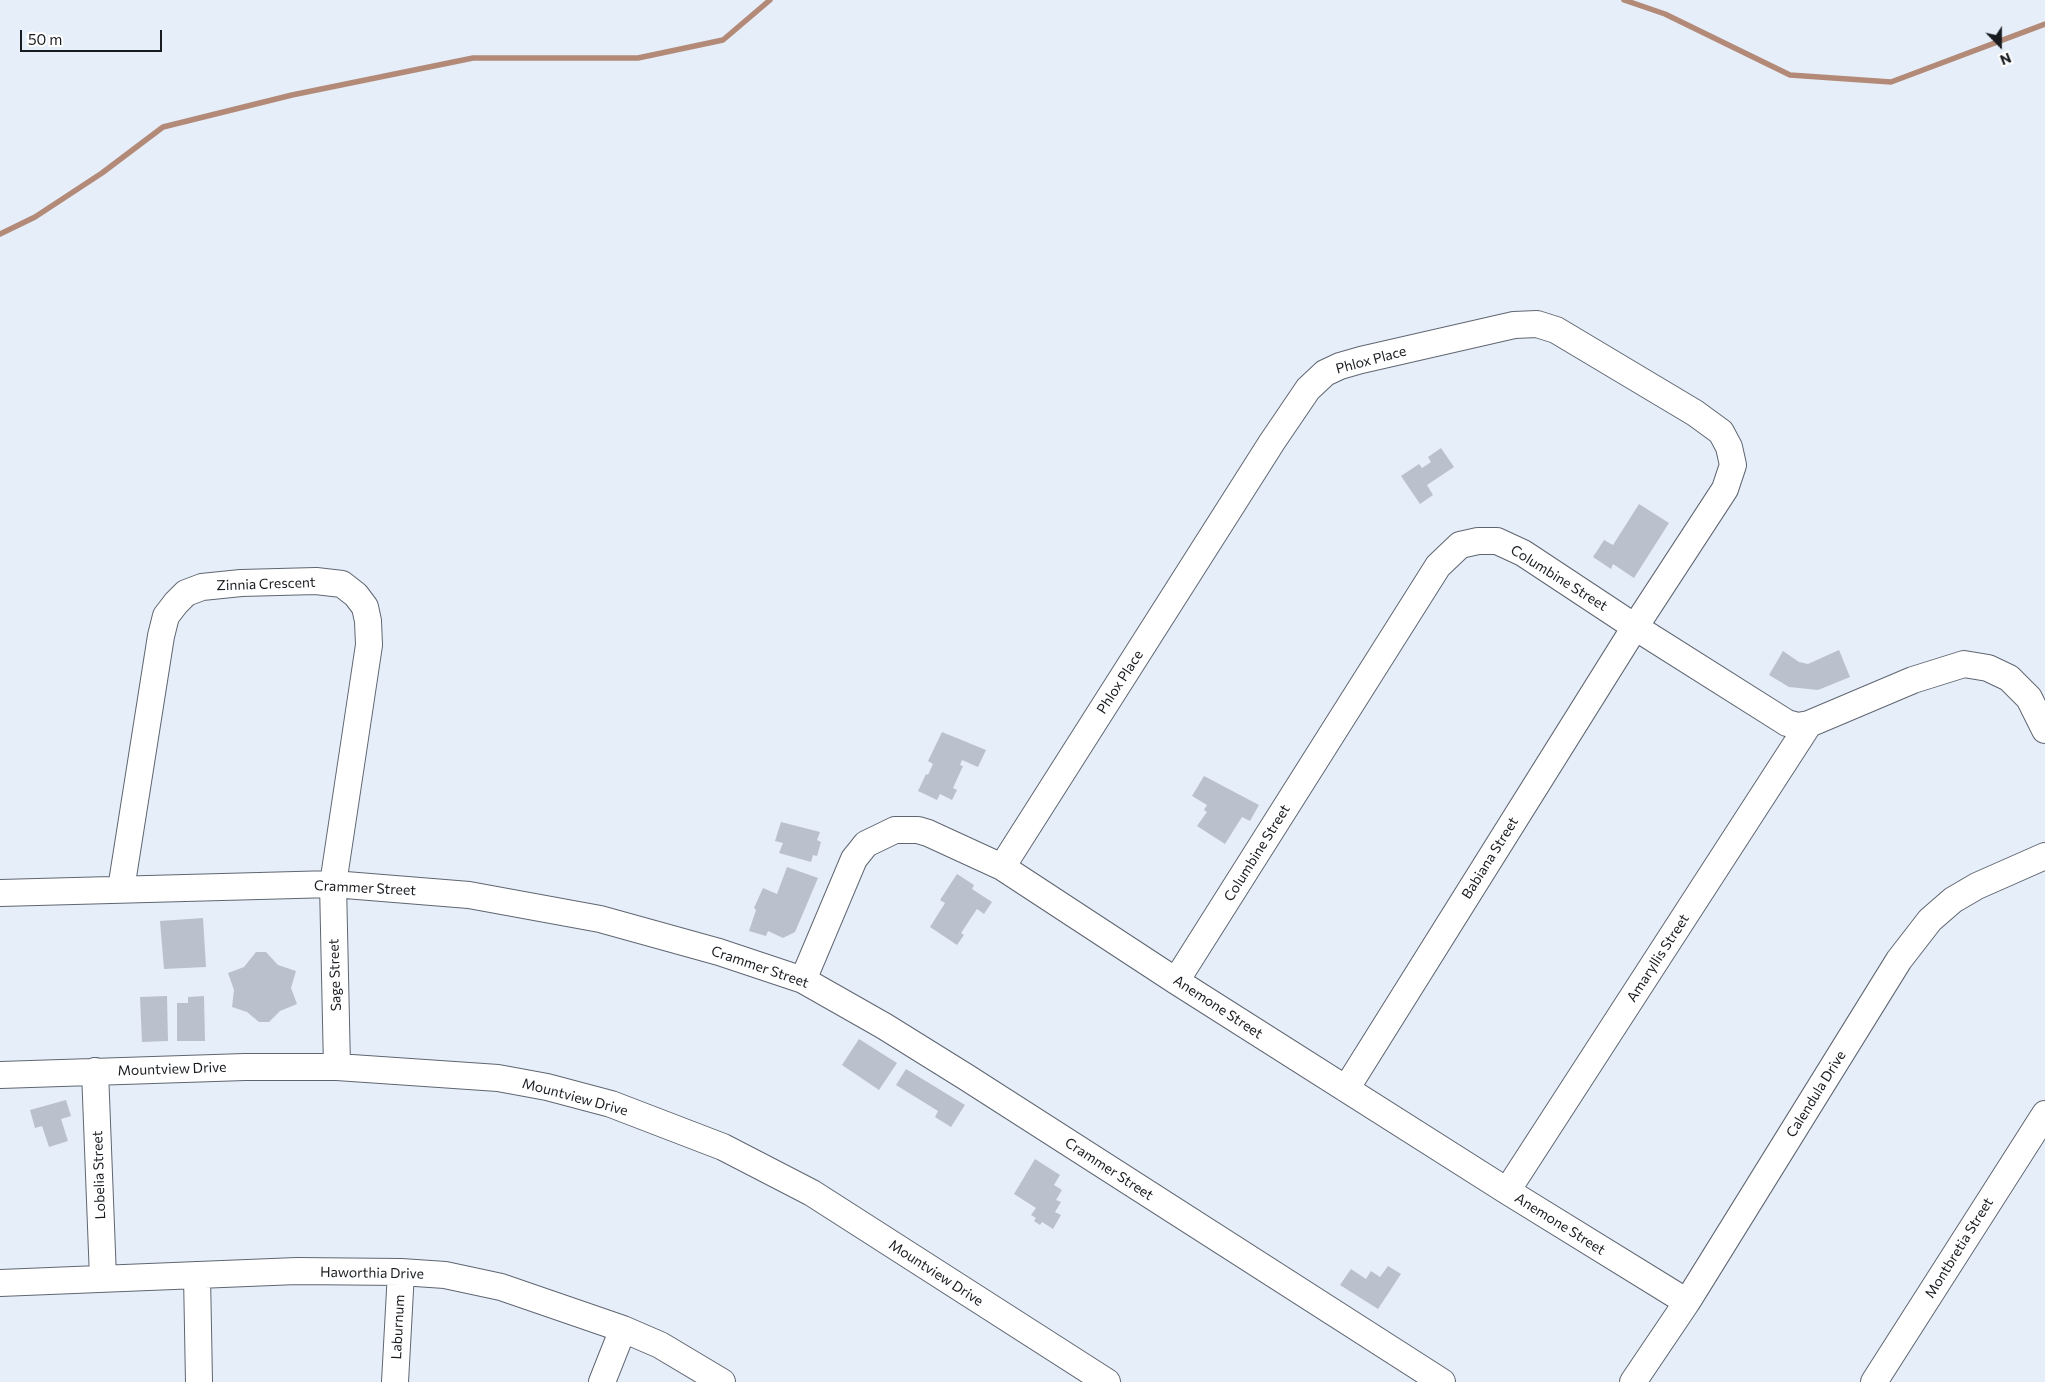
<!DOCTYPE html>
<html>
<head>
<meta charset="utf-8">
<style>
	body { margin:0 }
	#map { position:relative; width:2045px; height:1382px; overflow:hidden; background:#e6eefa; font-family:Commissioner,sans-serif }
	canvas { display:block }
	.north { position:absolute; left:1975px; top:20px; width:50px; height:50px; -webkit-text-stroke:4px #fff; paint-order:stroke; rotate:158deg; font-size:14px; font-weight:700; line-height:20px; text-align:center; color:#181b1f }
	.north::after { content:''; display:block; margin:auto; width:18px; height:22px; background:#181b1f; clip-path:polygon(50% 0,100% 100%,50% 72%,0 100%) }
	.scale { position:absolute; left:20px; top:30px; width:142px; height:22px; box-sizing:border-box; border:2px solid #181b1f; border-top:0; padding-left:6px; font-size:15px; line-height:18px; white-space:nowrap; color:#181b1f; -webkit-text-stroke:4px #fff; paint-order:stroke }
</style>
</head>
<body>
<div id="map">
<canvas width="2045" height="1382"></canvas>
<div class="north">N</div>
<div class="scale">50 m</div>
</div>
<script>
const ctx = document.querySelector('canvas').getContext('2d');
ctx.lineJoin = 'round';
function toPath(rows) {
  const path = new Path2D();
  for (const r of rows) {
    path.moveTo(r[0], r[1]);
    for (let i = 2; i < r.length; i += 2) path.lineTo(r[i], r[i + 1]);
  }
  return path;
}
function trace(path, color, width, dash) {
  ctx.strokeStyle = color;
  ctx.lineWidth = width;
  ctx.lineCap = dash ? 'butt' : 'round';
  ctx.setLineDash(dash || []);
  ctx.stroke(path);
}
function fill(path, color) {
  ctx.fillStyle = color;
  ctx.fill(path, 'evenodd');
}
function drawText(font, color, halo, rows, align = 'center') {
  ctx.font = font + ' Commissioner,sans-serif';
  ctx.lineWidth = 5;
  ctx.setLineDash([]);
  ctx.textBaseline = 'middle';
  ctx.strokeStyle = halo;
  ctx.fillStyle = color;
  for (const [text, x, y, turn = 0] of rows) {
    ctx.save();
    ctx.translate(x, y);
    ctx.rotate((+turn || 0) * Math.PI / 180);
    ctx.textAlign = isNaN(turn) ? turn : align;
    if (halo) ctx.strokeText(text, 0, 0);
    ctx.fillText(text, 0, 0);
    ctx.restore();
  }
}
trace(toPath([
	[1624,0,1665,14,1790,75,1891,82,2045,24],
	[0,234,35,217,102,173,163,127,292,95,473,58,638,58,723,40,770,0]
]), '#b38a77', 5.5);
fill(toPath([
	[1441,448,1454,467,1427,485,1433,495,1420,504,1401,476,1419,464,1422,468,1431,462,1428,457],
	[1639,504,1669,523,1634,578,1613,564,1611,569,1593,557,1604,540,1613,545],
	[1839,650,1850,677,1818,690,1789,687,1769,675,1783,651,1799,662,1808,664],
	[942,732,986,750,978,767,962,760,960,765,963,766,953,788,957,790,952,800,940,794,937,800,918,791,926,774,928,775,933,764,928,761],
	[1204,776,1259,805,1250,821,1242,817,1225,844,1197,826,1207,812,1204,810,1207,805,1192,796],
	[781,822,820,832,817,840,821,842,817,856,813,855,811,862,779,853,783,843,775,841],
	[787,867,818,878,795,932,783,938,768,931,766,936,749,931,756,910,754,908,763,888,777,894],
	[957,874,974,885,972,889,992,902,984,914,977,909,961,933,964,935,957,945,930,927,945,903,940,900],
	[203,918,206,967,164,969,160,921],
	[256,952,266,952,278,965,296,971,291,988,297,1004,280,1011,269,1022,259,1022,247,1012,232,1007,234,990,228,973,244,967],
	[167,996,168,1041,142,1042,140,997],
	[204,996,205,1041,177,1041,177,1003,188,1003,188,997],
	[859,1039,897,1063,879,1090,842,1065],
	[906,1069,965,1105,951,1127,935,1117,938,1111,896,1085],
	[66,1100,71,1116,61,1119,68,1141,49,1147,42,1126,35,1128,30,1110],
	[1035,1159,1060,1175,1054,1185,1062,1190,1056,1200,1061,1202,1055,1212,1061,1215,1053,1229,1042,1222,1040,1225,1034,1221,1036,1218,1031,1215,1036,1208,1014,1194],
	[1388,1266,1401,1274,1378,1309,1340,1285,1351,1269,1366,1279,1371,1271,1380,1277]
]), '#bac1cd');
const minor = toPath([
	[1002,867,1272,442,1308,389,1325,373,1340,366,1361,360,1514,325,1537,324,1556,330,1695,413,1721,432,1729,447,1733,465,1725,489,1635,627,1346,1089],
	[121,889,161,636,166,616,176,603,186,593,202,587,241,583,316,581,342,584,356,595,365,607,368,621,369,645,333,884,337,1067],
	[0,893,333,884,469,895,600,919,719,952,803,980,884,1026,966,1077,1442,1382],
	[803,980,854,859,866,844,895,830,918,830,928,833,1002,867,1176,981,1507,1191,1687,1302],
	[1176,981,1438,566,1460,545,1478,541,1497,541,1523,553,1635,627,1787,723,1798,726,1809,724,1913,680,1964,664,1988,668,2009,678,2029,698,2045,730],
	[95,1071,103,1278],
	[0,1075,245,1067,337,1067,498,1078,547,1087,611,1104,723,1147,812,1193,1107,1382],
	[1507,1191,1809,724],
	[197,1275,199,1382],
	[0,1283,297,1271,401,1272,445,1275,501,1287,623,1329,660,1345,722,1382],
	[395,1382,401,1272],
	[602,1382,623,1329],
	[1633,1382,1687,1302,1899,960,1930,920,1953,900,1977,886,2045,856],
	[1874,1382,2045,1114]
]);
trace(minor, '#5f6671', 28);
trace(minor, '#fff', 26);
drawText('14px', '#181b1f', '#fff', [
	["Phlox Place",1371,360,-15],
	["Columbine Street",1559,578,32],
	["Zinnia Crescent",266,584,-2],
	["Phlox Place",1120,682,-57],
	["Columbine Street",1257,853,-58],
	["Babiana Street",1490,858,-58],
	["Crammer Street",365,888,3],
	["Amaryllis Street",1658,958,-57],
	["Crammer Street",760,967,19],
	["Sage Street",335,975,-92],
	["Anemone Street",1218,1007,33],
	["Mountview Drive",172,1069,-2],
	["Calendula Drive",1816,1094,-58],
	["Mountview Drive",575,1097,15],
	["Crammer Street",1109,1169,33],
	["Lobelia Street",99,1175,-92],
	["Anemone Street",1560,1224,32],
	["Montbretia Street",1959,1248,-58],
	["Haworthia Drive",372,1273,1],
	["Mountview Drive",936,1273,33],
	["Laburnum",398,1327,-87]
]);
</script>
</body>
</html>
